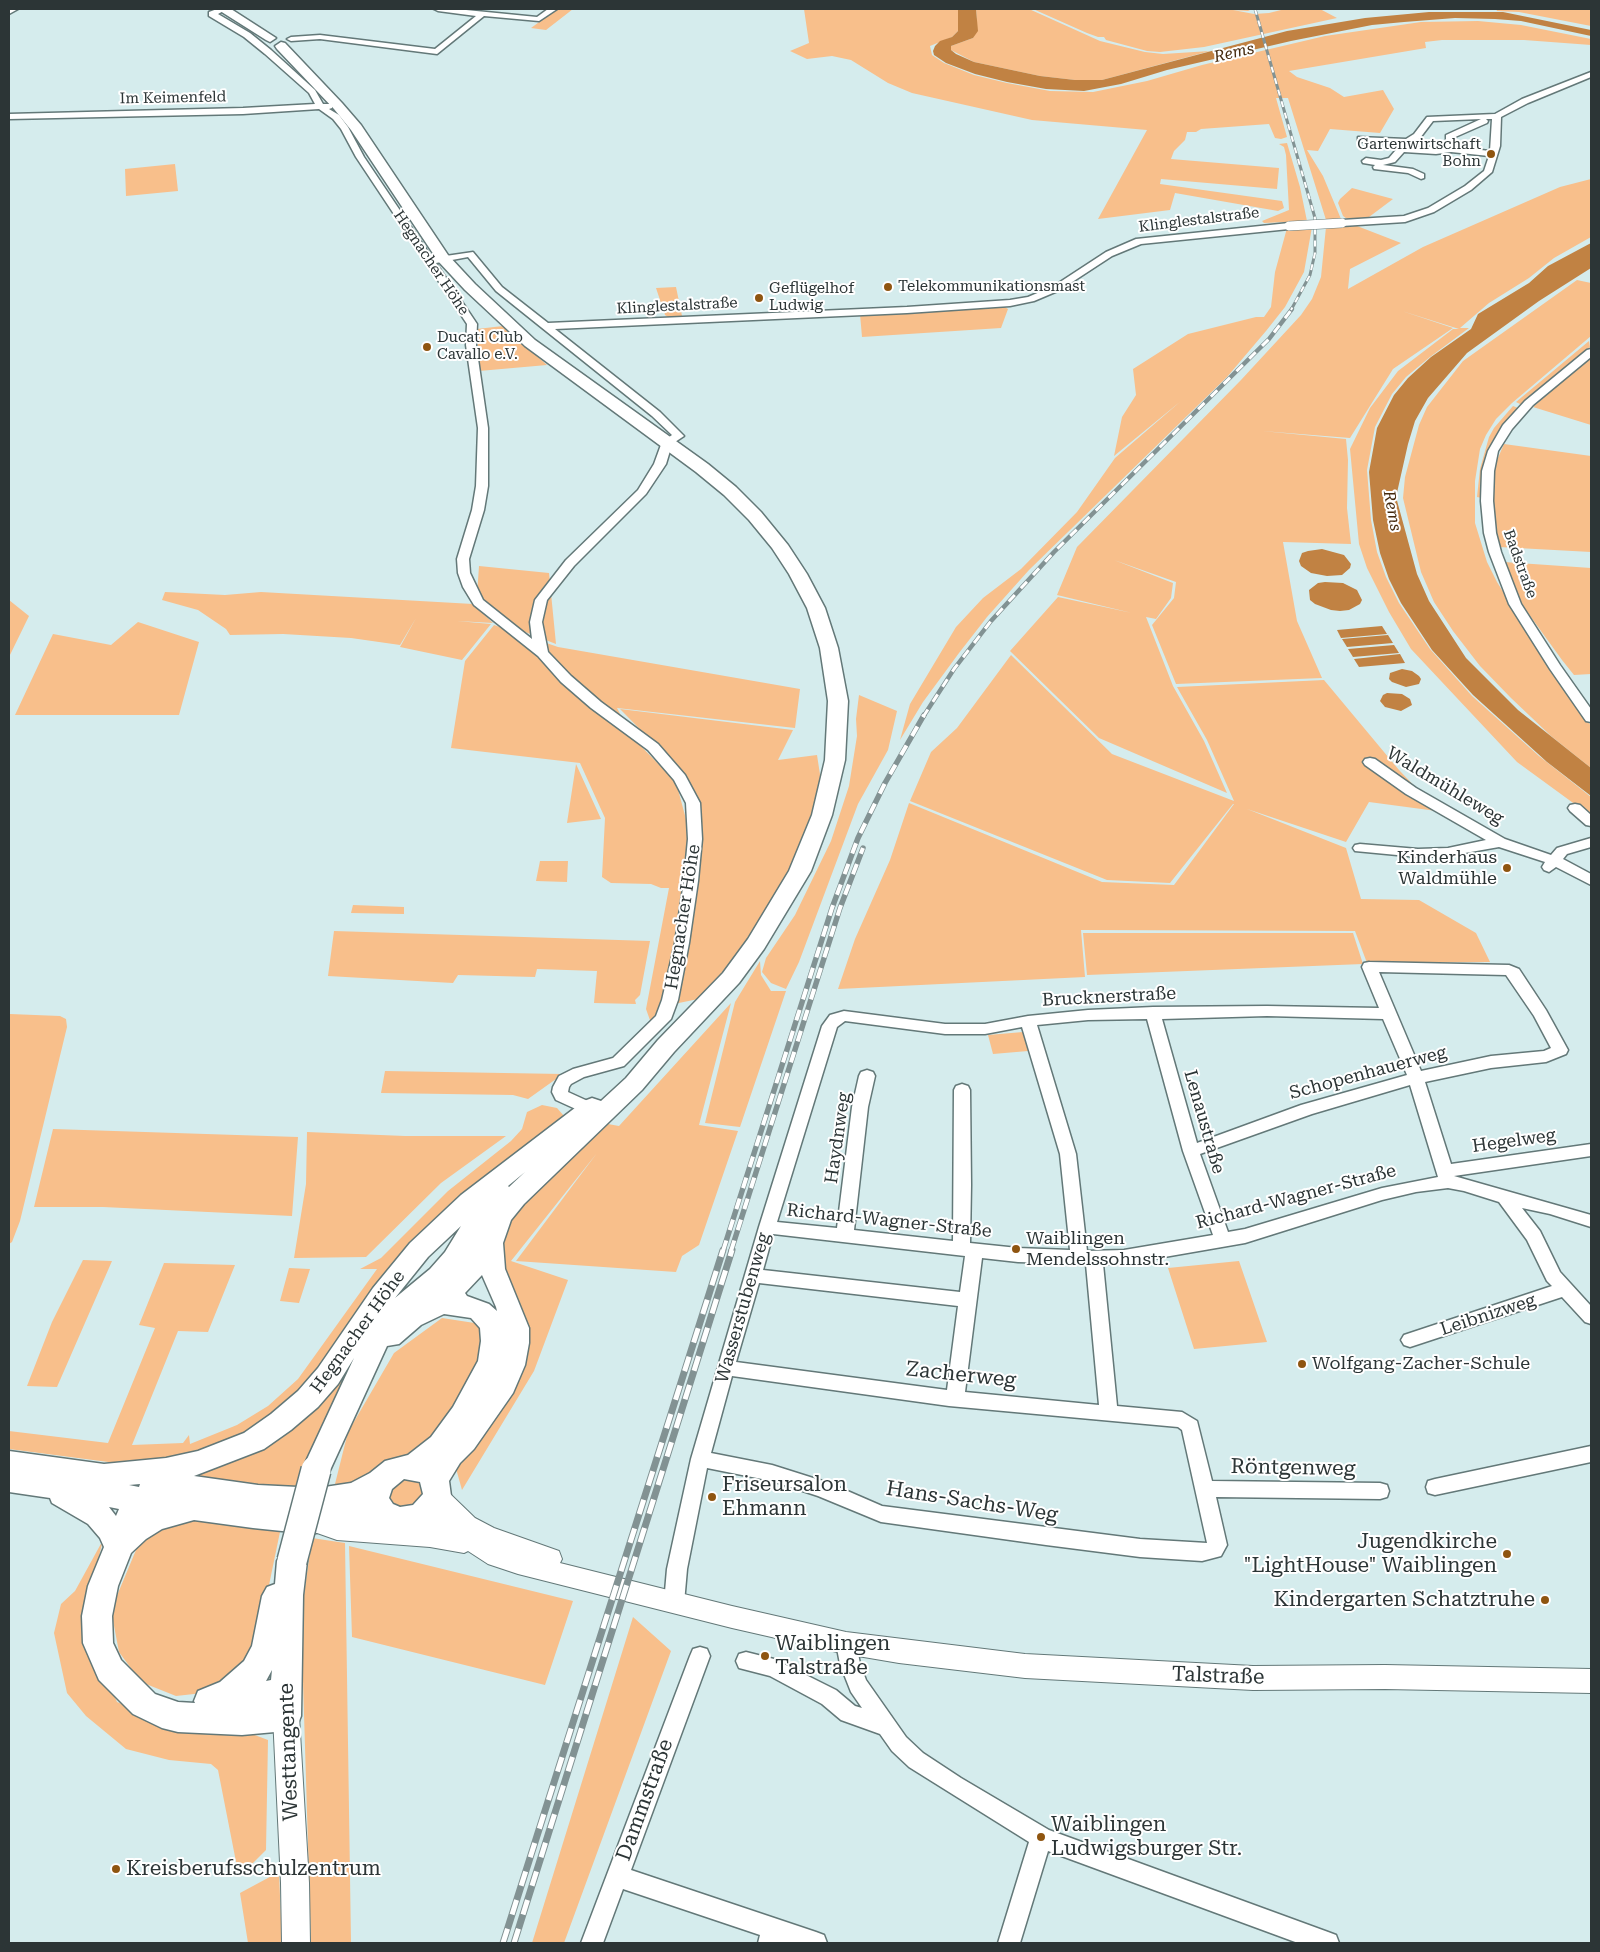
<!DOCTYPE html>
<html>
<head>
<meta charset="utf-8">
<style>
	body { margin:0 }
	#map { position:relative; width:1600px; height:1952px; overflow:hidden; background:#d5eced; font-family:"Roboto Serif",serif }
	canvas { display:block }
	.frame { position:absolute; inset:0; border:10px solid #2c3536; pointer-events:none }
</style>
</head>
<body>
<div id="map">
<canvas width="1600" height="1952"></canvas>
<div class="frame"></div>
</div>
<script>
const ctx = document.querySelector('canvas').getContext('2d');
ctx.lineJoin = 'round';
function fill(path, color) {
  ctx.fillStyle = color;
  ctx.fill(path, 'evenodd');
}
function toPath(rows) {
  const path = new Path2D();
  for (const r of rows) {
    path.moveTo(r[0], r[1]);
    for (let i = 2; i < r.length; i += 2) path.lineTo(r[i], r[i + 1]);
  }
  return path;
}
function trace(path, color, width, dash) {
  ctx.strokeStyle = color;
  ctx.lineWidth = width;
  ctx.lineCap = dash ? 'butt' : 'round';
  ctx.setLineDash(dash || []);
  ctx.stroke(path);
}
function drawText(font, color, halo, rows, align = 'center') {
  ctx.font = font + ' "Roboto Serif",serif';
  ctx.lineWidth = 4;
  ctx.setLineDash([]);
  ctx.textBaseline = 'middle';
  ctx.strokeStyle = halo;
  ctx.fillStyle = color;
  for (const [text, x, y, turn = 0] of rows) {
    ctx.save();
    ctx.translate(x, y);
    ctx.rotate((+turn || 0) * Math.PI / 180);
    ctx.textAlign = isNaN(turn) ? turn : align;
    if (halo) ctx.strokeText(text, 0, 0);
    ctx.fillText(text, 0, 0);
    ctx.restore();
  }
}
fill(toPath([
	[557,9,573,9,546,30,531,28],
	[804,9,958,9,958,31,952,37,930,46,932,55,944,63,974,75,1007,83,1050,91,1093,92,1147,81,1202,65,1325,36,1421,22,1478,21,1521,25,1591,39,1591,45,1524,40,1442,40,1425,42,1426,48,1289,71,1297,77,1330,88,1344,97,1383,90,1394,109,1380,133,1330,129,1318,151,1307,150,1323,176,1341,219,1326,220,1288,98,1276,98,1287,137,1281,139,1275,138,1269,124,1201,129,1196,132,1187,132,1185,140,1174,151,1171,159,1279,168,1277,189,1161,179,1160,184,1282,201,1284,208,1278,211,1175,193,1170,210,1098,219,1147,130,1032,120,912,93,888,83,851,60,832,56,807,59,790,51,809,43],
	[976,9,1029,9,1100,41,1145,52,1163,54,1210,51,1102,80,1075,80,1040,76,974,62,951,50,951,46,973,38,977,21],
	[1033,9,1252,9,1248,11,1233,10,1254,14,1269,13,1285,9,1320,9,1337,18,1204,47,1160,52,1147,51,1106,40,1104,37,1098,37,1087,33],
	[1496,9,1591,9,1591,26,1519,12,1497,11],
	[1287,143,1300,187,1307,221,1264,223,1262,221,1289,210,1286,155,1284,147,1279,144],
	[175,164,178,191,126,196,125,169],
	[1591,179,1591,237,1554,258,1529,278,1489,303,1460,328,1469,328,1430,357,1406,377,1392,394,1375,427,1367,470,1371,520,1377,552,1386,577,1399,603,1430,649,1472,696,1539,756,1591,797,1591,816,1517,762,1411,649,1389,612,1367,568,1359,544,1350,449,1370,408,1398,371,1453,329,1459,329,1402,311,1453,328,1393,369,1350,438,1262,431,1346,439,1348,460,1347,508,1351,544,1283,542,1297,621,1322,678,1176,684,1152,625,1174,598,1176,582,1114,560,1173,583,1171,598,1156,619,1146,617,1173,686,1204,741,1227,793,1099,738,1010,651,1058,597,1132,613,1057,595,1077,547,1241,380,1301,315,1312,299,1321,277,1326,227,1357,226,1401,243,1350,269,1348,289,1423,247,1560,187],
	[1352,188,1393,199,1365,220,1350,221,1343,216,1338,203,1340,199],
	[1312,227,1304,272,1285,307,1266,331,1227,377,1029,570,987,617,959,653,923,702,900,740,910,704,956,627,983,598,1021,569,1077,512,1115,458,1181,401,1114,456,1122,417,1136,395,1133,369,1188,334,1256,317,1264,317,1271,307,1275,272,1287,228],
	[1577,280,1591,283,1591,336,1512,403,1496,419,1486,435,1480,449,1475,481,1475,523,1487,562,1497,582,1536,645,1591,726,1591,768,1551,736,1511,698,1480,666,1453,631,1434,602,1421,572,1403,498,1405,477,1419,425,1427,407,1463,361],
	[676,287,682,316,668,317,665,315,656,288],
	[1003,306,1008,309,1001,328,862,337,860,314],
	[503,326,547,365,479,371,477,329],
	[1589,341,1590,347,1522,405,1516,402],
	[1591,356,1591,425,1533,407],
	[1513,406,1518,408,1502,426,1491,444,1487,456,1482,498,1477,497,1480,469,1489,437,1494,428],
	[1504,444,1591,456,1591,552,1499,547,1491,509,1491,474],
	[1504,562,1591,568,1591,674,1574,675,1562,660,1520,602],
	[479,566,549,573,556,644,520,630,477,595],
	[165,592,225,595,261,592,473,604,493,623,457,621,491,624,462,660,400,647,416,618,400,645,351,638,283,634,230,635,226,629,198,610,162,600],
	[9,600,29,616,9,657],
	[138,622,199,642,179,715,15,715,53,634,111,645],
	[494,625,558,647,800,689,795,728,617,708,632,737,676,782,690,834,686,889,660,1012,651,1023,646,1009,669,888,661,888,651,884,611,883,602,877,605,818,580,763,451,748,465,661],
	[1011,655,1112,754,1234,801,1207,740,1177,687,1324,680,1399,770,1423,795,1444,812,1369,802,1346,842,1247,809,1346,848,1361,899,1419,900,1476,933,1490,962,1367,963,1355,931,1081,930,1085,977,838,989,855,939,890,860,909,803,1102,882,1174,885,1234,804,1233,804,1170,883,1107,880,910,801,931,752,957,728],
	[859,695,897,711,888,750,858,804,799,962,786,989,771,983,762,972,766,958,795,915,831,841,849,786,857,736,856,719],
	[620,709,793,730,778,760,817,755,821,781,808,829,779,890,751,934,703,998,674,1004,688,950,702,842,698,802,686,776],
	[576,764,601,819,567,823],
	[540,861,568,861,567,882,536,881],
	[353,905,404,907,404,914,351,913],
	[334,931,650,941,640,995,635,1000,636,1004,594,1003,597,971,537,969,535,977,458,975,453,983,328,976],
	[1083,933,1353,933,1363,964,1087,975],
	[760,961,761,975,771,991,786,991,740,1127,705,1123,735,1002],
	[731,1003,699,1125,738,1131,699,1245,682,1256,676,1272,516,1261,597,1153,511,1261,568,1280,534,1371,462,1490,455,1465,514,1379,499,1251,513,1213,608,1124,619,1126],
	[10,1014,60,1016,66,1019,67,1027,20,1221,12,1242,9,1244,9,1019],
	[1023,1032,1028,1051,993,1054,988,1035],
	[385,1071,563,1074,528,1099,513,1095,381,1093],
	[542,1105,557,1108,564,1116,559,1126,469,1195,320,1374,265,1425,196,1456,116,1463,9,1449,9,1431,108,1443,155,1328,139,1325,164,1263,235,1265,208,1332,178,1331,132,1445,183,1443,189,1435,190,1444,237,1425,268,1406,298,1379,377,1269,360,1269,381,1258,448,1191,511,1141,522,1129,527,1112],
	[53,1129,298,1137,292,1216,103,1207,34,1207],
	[307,1132,405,1136,506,1136,441,1183,366,1257,294,1258,306,1184],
	[83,1260,112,1261,57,1387,27,1386,52,1322],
	[1239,1261,1267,1342,1194,1349,1168,1268],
	[289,1268,310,1269,299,1303,280,1301],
	[442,1318,481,1324,486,1351,433,1443,333,1492,348,1432,394,1353],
	[361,1347,292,1494,165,1477,257,1451],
	[401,1478,418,1481,422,1485,423,1495,421,1500,405,1510,388,1505,387,1489],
	[197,1518,281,1527,255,1653,212,1692,176,1696,141,1682,119,1652,111,1610,141,1538,165,1522],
	[312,1538,345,1543,351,1943,311,1943,301,1616],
	[103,1540,90,1592,88,1635,117,1702,178,1727,236,1728,268,1740,266,1850,239,1877,218,1770,211,1764,169,1760,126,1749,86,1716,67,1693,54,1633,61,1604,75,1591],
	[349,1546,573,1601,545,1685,352,1637],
	[633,1617,671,1651,564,1943,532,1943],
	[279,1872,282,1943,248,1943,240,1893]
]), '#f8bf8b');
fill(toPath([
	[958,9,976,9,978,31,973,38,951,46,951,50,956,54,974,62,1040,76,1075,80,1102,80,1287,31,1365,18,1429,12,1503,12,1591,30,1591,36,1521,21,1495,19,1455,18,1404,22,1372,25,1291,41,1167,70,1121,84,1084,91,1046,89,1007,82,975,74,946,63,934,55,933,51,935,46,940,41,952,37,958,31],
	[1591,243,1591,268,1539,301,1467,353,1428,398,1415,421,1408,444,1396,497,1417,574,1429,601,1466,658,1518,710,1591,768,1591,796,1547,762,1473,695,1432,650,1401,603,1389,579,1380,553,1373,520,1369,472,1377,428,1394,395,1408,378,1431,357,1471,329,1478,314,1529,283,1548,266],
	[1322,549,1344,555,1351,564,1350,568,1342,575,1327,576,1311,573,1301,566,1299,561,1302,553,1308,551],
	[1325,582,1343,583,1357,590,1362,600,1360,604,1349,610,1340,611,1331,610,1315,604,1310,600,1309,590,1318,583],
	[1382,626,1387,634,1341,638,1337,630],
	[1388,635,1393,643,1347,647,1342,639],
	[1394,645,1399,653,1353,657,1348,649],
	[1400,654,1405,663,1359,667,1354,659],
	[1402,669,1412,671,1419,676,1421,679,1419,684,1406,687,1392,682,1389,679,1390,673],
	[1387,693,1402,694,1410,699,1412,705,1401,711,1385,707,1380,701,1383,695]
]), '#c18243');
const minor = toPath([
	[9,9,18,9,9,14,9,9],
	[217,9,227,9,218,14,250,33,271,50,315,90,323,104,332,104,332,108,329,109,339,115,348,127,364,157,432,258,473,252,502,287,548,323,907,307,1010,300,1028,297,1054,286,1106,252,1136,239,1289,223,1294,226,1289,229,1141,244,1112,256,1060,290,1034,301,1010,306,907,313,555,329,660,412,684,436,672,444,666,464,646,494,574,566,547,600,542,622,548,652,571,676,601,702,658,744,685,775,700,803,702,839,698,881,689,943,678,1000,671,1019,624,1066,584,1077,571,1084,569,1087,568,1092,603,1108,605,1112,603,1116,597,1118,591,1116,556,1100,552,1092,553,1087,559,1076,573,1069,613,1058,656,1016,662,1000,675,943,684,881,688,839,686,803,674,780,648,750,591,708,561,682,538,656,474,605,463,587,458,573,457,559,472,510,476,486,478,428,466,345,467,324,356,157,341,129,333,119,319,109,243,114,9,119,9,114,243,108,315,104,309,93,265,54,244,37,209,16,209,12,217,9],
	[468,257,496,291,652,416,672,435,662,442,654,464,638,490,566,560,535,600,530,622,532,639,483,600,470,573,469,559,484,510,488,486,488,428,476,345,477,324,436,263,468,257],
	[434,9,456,9,537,17,548,9,557,9,539,21,484,16,437,54,320,39,291,41,287,39,291,37,320,35,435,49,476,16,438,11,434,9],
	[1591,72,1591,77,1528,103,1501,117,1500,146,1492,172,1471,190,1434,212,1405,222,1342,226,1337,223,1342,220,1404,216,1428,208,1465,186,1484,171,1489,156,1451,152,1436,154,1404,152,1395,162,1383,165,1413,169,1424,174,1424,178,1421,179,1408,173,1374,169,1373,167,1375,165,1363,163,1362,161,1366,158,1381,160,1389,158,1401,144,1361,142,1358,141,1358,137,1406,139,1414,134,1427,117,1495,114,1522,99,1591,72],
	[1481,119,1446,135,1446,147,1408,147,1420,138,1433,121,1481,119],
	[1486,119,1492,119,1490,151,1455,147,1453,138,1487,123,1488,121,1486,119],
	[1591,349,1591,357,1533,405,1512,429,1498,451,1494,471,1493,501,1496,533,1501,552,1521,604,1560,665,1591,709,1591,722,1586,721,1550,669,1509,604,1489,552,1484,533,1481,501,1482,471,1488,451,1503,425,1525,401,1587,350,1591,349],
	[1370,758,1375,759,1416,788,1505,839,1551,855,1557,848,1591,838,1591,847,1567,854,1563,859,1591,874,1591,885,1556,867,1549,872,1544,870,1542,867,1545,862,1499,847,1448,856,1418,857,1355,851,1353,848,1355,845,1360,844,1418,849,1448,848,1486,840,1406,794,1365,765,1363,762,1365,759,1370,758],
	[1575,804,1580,805,1591,815,1591,826,1586,825,1570,811,1568,808,1570,805,1575,804],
	[1369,962,1509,965,1519,969,1546,1010,1568,1050,1566,1054,1546,1062,1491,1068,1425,1082,1451,1164,1591,1144,1591,1156,1454,1176,1591,1215,1591,1227,1550,1214,1522,1208,1540,1231,1560,1272,1591,1306,1591,1324,1585,1322,1562,1297,1410,1347,1404,1345,1401,1340,1404,1335,1552,1286,1547,1281,1527,1240,1499,1202,1464,1191,1448,1188,1416,1192,1382,1200,1245,1243,1124,1264,1103,1264,1117,1406,1182,1412,1197,1421,1212,1481,1380,1483,1387,1485,1389,1491,1387,1497,1380,1499,1216,1497,1227,1545,1221,1556,1202,1561,1140,1557,1046,1545,881,1522,818,1496,772,1481,707,1468,687,1569,684,1603,681,1609,674,1612,667,1609,664,1603,667,1569,691,1459,759,1227,822,1026,830,1015,844,1011,945,1024,985,1024,1028,1016,1088,1010,1153,1007,1267,1006,1379,1008,1362,967,1364,963,1369,962],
	[1379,972,1506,975,1534,1016,1551,1048,1544,1051,1491,1056,1421,1071,1379,972],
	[1267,1016,1383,1019,1407,1075,1301,1105,1197,1143,1162,1019,1267,1016],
	[1147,1019,1183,1151,1213,1235,1124,1250,1087,1251,1076,1154,1037,1025,1088,1020,1147,1019],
	[845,1021,945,1034,985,1034,1022,1027,1060,1154,1070,1250,1018,1248,970,1243,971,1185,970,1090,968,1086,962,1084,956,1086,954,1090,953,1241,854,1230,868,1107,875,1076,873,1072,867,1070,861,1072,859,1076,852,1107,837,1228,777,1222,837,1027,845,1021],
	[1410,1085,1438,1177,1382,1188,1245,1229,1228,1232,1200,1154,1312,1114,1410,1085],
	[773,1234,965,1256,960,1292,763,1270,773,1234],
	[982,1258,1018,1262,1086,1264,1099,1405,965,1392,982,1258],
	[759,1283,958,1306,947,1390,736,1362,759,1283],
	[732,1376,949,1406,1178,1427,1182,1430,1207,1543,1140,1539,882,1506,829,1483,772,1465,711,1453,732,1376],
	[1591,1446,1591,1462,1435,1495,1428,1493,1426,1487,1428,1481,1435,1479,1591,1446],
	[846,1634,853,1637,856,1643,860,1664,866,1680,906,1737,923,1753,961,1778,1049,1830,1328,1932,1336,1935,1339,1943,1298,1943,1048,1851,1020,1943,998,1943,1029,1842,909,1767,892,1751,880,1734,841,1720,822,1704,770,1676,739,1668,736,1661,739,1654,746,1652,774,1659,836,1690,855,1706,862,1708,851,1692,840,1664,836,1643,839,1637,846,1634],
	[700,1647,707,1649,710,1656,631,1870,816,1932,824,1935,827,1943,758,1943,760,1935,623,1889,603,1943,581,1943,690,1656,693,1649,700,1647]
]);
const tertiary = toPath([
	[437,1486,445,1489,475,1518,494,1528,559,1551,562,1559,560,1563,732,1606,846,1632,1025,1654,1253,1666,1385,1665,1591,1669,1591,1693,1385,1689,1253,1690,1025,1678,899,1663,846,1654,732,1628,518,1574,488,1564,468,1551,464,1553,430,1547,337,1540,303,1528,299,1521,303,1514,311,1511,337,1518,413,1524,407,1516,411,1509,419,1506,437,1512,429,1503,425,1496,429,1489,437,1486],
	[286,1704,295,1707,299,1716,309,1883,310,1943,282,1943,281,1883,273,1716,277,1707,286,1704]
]);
const secondary = toPath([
	[217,9,231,9,276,38,270,42,266,40,217,9],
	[281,42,285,43,342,103,361,125,448,255,475,284,535,340,708,464,736,487,761,512,788,545,807,574,825,608,838,648,848,701,845,760,832,815,811,871,764,949,739,983,674,1052,642,1090,524,1204,511,1220,503,1243,505,1269,529,1328,529,1343,525,1365,513,1393,474,1449,460,1463,449,1481,451,1496,437,1520,419,1528,400,1533,391,1530,335,1529,311,1534,253,1528,194,1520,162,1529,146,1539,131,1553,118,1586,112,1616,113,1643,121,1660,155,1694,178,1702,195,1703,194,1701,198,1691,220,1682,244,1661,252,1646,262,1596,267,1587,275,1584,277,1561,282,1552,292,1548,302,1552,307,1561,303,1595,301,1716,297,1726,286,1731,242,1735,178,1732,162,1728,133,1714,99,1680,83,1643,82,1616,88,1586,104,1547,100,1538,88,1524,52,1503,50,1498,9,1492,9,1451,104,1464,166,1458,198,1451,244,1433,271,1414,298,1391,318,1368,373,1288,410,1243,461,1195,584,1101,592,1098,601,1101,626,1078,658,1040,723,973,748,939,789,871,812,815,825,760,828,701,820,648,807,608,789,574,772,548,749,520,724,495,696,472,525,346,465,290,438,261,351,130,334,109,277,49,275,46,281,42],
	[525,1172,509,1187,508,1186,525,1172],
	[461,1226,445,1252,430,1269,395,1298,428,1257,461,1226],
	[482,1275,496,1307,497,1311,489,1304,467,1296,465,1293,482,1275],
	[444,1314,471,1318,480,1328,481,1341,478,1361,453,1407,431,1437,408,1455,385,1461,370,1473,351,1483,318,1488,258,1485,194,1476,264,1449,291,1430,318,1407,338,1384,354,1358,302,1470,306,1479,316,1482,326,1479,387,1346,399,1344,421,1325,444,1314],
	[404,1479,420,1482,423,1494,413,1505,400,1507,393,1504,389,1498,392,1489,404,1479],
	[140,1484,139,1487,129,1485,140,1484],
	[109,1507,119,1509,116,1516,109,1507],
	[272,1670,271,1680,266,1681,272,1670]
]);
trace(minor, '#637878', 3);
trace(tertiary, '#637878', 2);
trace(secondary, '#637878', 3);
fill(minor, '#fff');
fill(tertiary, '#fff');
fill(secondary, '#fff');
const railFar3 = toPath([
	[1255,9,1315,218,1315,253,1310,275,1291,310]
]);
const railFar2 = toPath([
	[923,717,954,669,991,621,1054,552,1269,339,1292,309]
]);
const railFar1 = toPath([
	[723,1251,832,908,858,838,885,783,924,715],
	[731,1251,840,908,863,848]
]);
const rail = toPath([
	[503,1943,723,1250],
	[514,1943,732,1250]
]);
trace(railFar3, '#829293', 3);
trace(railFar2, '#829293', 4.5);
trace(railFar1, '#829293', 5.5);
trace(rail, '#829293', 7);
trace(railFar3, '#fff', 2, [6]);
trace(railFar2, '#fff', 3, [9]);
trace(railFar1, '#fff', 4, [11]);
trace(rail, '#fff', 5, [15]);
const minorBridge = toPath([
	[1289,226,1342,223]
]);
const secondaryBridge = toPath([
	[292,1561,316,1470]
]);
trace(minorBridge, '#637878', 10, []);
trace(secondaryBridge, '#637878', 32, []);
trace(minorBridge, '#fff', 9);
trace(secondaryBridge, '#fff', 29);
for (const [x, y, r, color] of [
	[1491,154,5,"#8f5510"],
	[888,287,5,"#8f5510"],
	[759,298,5,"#8f5510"],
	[427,347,5,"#8f5510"],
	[1507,868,5,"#8f5510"],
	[1016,1249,5,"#8f5510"],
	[1302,1364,5,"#8f5510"],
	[712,1497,5,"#8f5510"],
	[1507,1554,5,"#8f5510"],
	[1545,1600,5,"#8f5510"],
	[765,1656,5,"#8f5510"],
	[1041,1837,5,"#8f5510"],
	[116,1869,5,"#8f5510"]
]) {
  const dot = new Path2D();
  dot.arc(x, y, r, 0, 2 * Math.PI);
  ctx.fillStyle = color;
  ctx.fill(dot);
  trace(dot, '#fff', 2);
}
drawText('15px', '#2c3536', '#fff', [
	["Im Keimenfeld",173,98,-1],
	["Klinglestalstraße",1199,220,-7],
	["Hegnacher Höhe",431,263,56],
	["Klinglestalstraße",677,306,-3],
	["Badstraße",1520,564,70]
]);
drawText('15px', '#2c3536', '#fff', [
	["Gartenwirtschaft",1481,145,"right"],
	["Bohn",1481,162,"right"],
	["Telekommunikationsmast",898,287],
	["Geflügelhof",769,289],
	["Ludwig",769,306],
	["Ducati Club",437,338],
	["Cavallo e.V.",437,355]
], 'left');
drawText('italic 16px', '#44290d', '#fff', [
	["Rems",1234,53,-13],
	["Rems",1392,511,80]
]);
drawText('18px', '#2c3536', '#fff', [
	["Waldmühleweg",1445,786,31],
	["Hegnacher Höhe",683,917,-81],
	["Brucknerstraße",1109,997,-3],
	["Schopenhauerweg",1368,1073,-15],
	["Lenaustraße",1204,1122,74],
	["Haydnweg",838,1138,-82],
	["Hegelweg",1514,1141,-8],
	["Richard-Wagner-Straße",1296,1197,-15],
	["Richard-Wagner-Straße",889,1221,6],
	["Wasserstubenweg",743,1308,-74],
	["Leibnizweg",1488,1315,-18],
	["Hegnacher Höhe",358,1332,-54]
]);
drawText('18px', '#2c3536', '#fff', [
	["Kinderhaus",1497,858,"right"],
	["Waldmühle",1497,879,"right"],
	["Waiblingen",1026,1239],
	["Mendelssohnstr.",1026,1260],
	["Wolfgang-Zacher-Schule",1312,1364]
], 'left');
drawText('21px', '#2c3536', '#fff', [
	["Zacherweg",961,1375,6],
	["Röntgenweg",1293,1468,1],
	["Hans-Sachs-Weg",972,1502,9],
	["Talstraße",1218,1676,2],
	["Westtangente",289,1752,-92],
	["Dammstraße",645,1800,-70]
]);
drawText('21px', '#2c3536', '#fff', [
	["Friseursalon",722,1485],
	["Ehmann",722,1509],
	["Jugendkirche",1497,1542,"right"],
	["\"LightHouse\" Waiblingen",1497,1566,"right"],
	["Kindergarten Schatztruhe",1535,1600,"right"],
	["Waiblingen",775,1644],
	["Talstraße",775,1668],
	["Waiblingen",1051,1825],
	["Ludwigsburger Str.",1051,1849],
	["Kreisberufsschulzentrum",126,1869]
], 'left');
</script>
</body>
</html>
